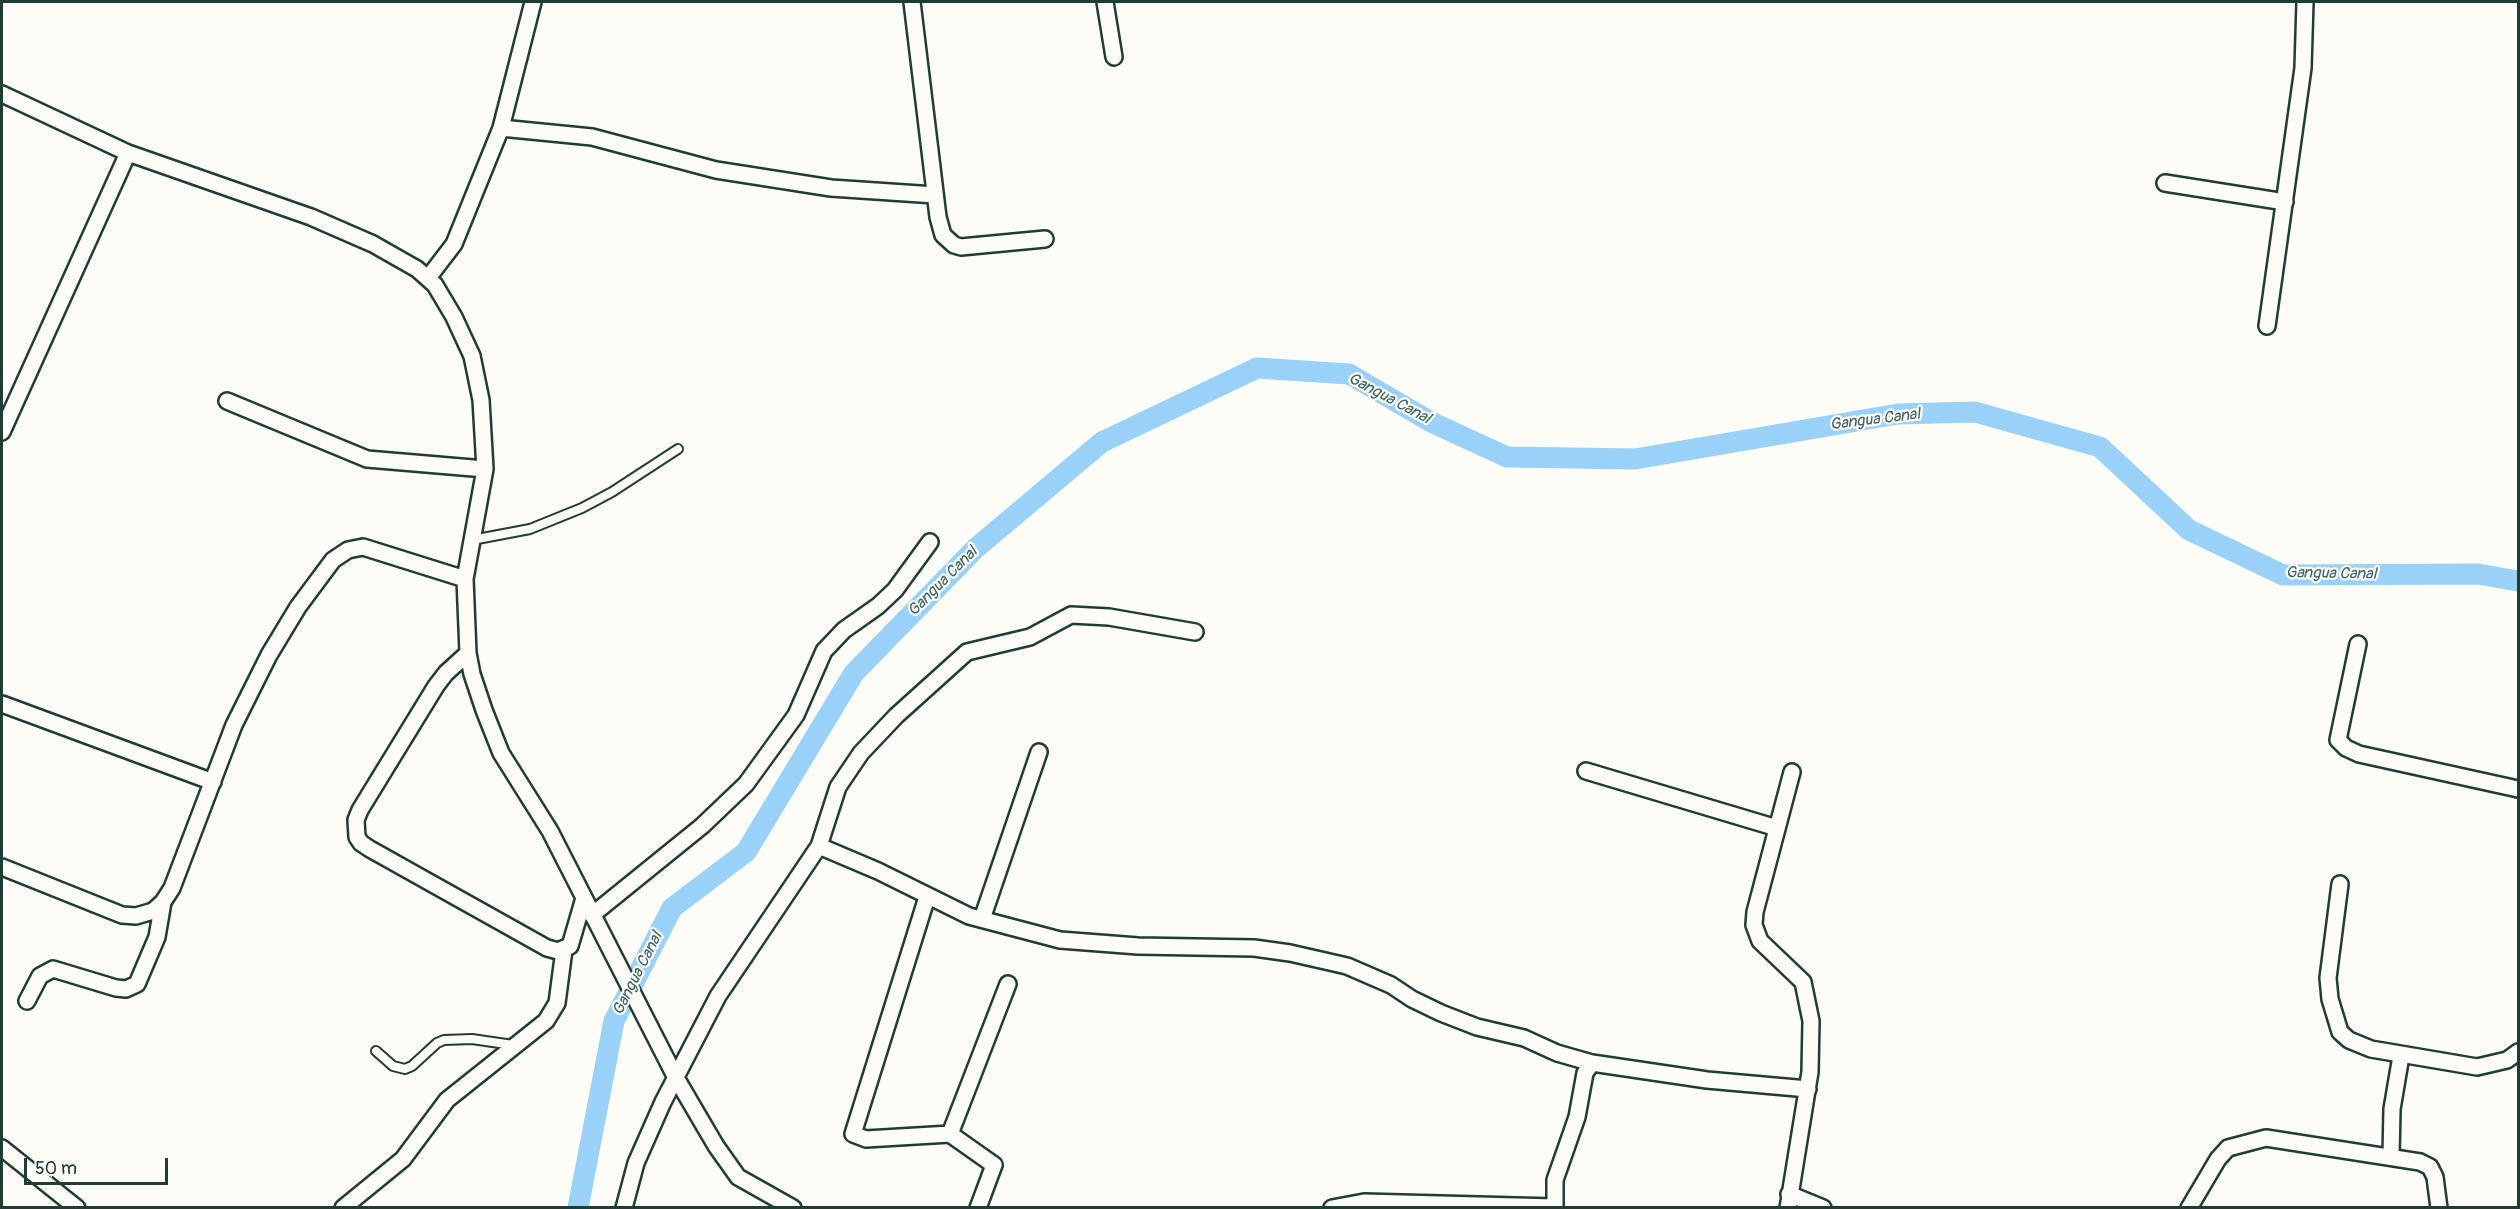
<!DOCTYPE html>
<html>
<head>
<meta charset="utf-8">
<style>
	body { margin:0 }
	#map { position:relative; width:2520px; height:1209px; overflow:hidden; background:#fdfcf7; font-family:Pangolin,sans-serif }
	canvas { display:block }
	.frame { position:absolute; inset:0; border:3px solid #1f3d34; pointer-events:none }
	.scale { position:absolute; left:24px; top:1158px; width:144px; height:27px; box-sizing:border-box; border:3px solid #1f3d34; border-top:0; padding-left:8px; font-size:18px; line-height:21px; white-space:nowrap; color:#1f3d34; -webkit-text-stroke:4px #fdfcf7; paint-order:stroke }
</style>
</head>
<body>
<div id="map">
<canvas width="2520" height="1209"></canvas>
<div class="frame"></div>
<div class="scale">50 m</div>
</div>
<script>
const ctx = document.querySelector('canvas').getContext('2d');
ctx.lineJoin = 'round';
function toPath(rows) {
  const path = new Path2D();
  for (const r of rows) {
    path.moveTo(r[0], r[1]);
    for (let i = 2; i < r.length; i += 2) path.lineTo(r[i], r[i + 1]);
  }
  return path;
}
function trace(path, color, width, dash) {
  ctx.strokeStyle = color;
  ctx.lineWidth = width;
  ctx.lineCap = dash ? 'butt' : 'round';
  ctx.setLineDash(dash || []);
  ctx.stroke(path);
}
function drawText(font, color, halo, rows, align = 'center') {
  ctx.font = font + ' Pangolin,sans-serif';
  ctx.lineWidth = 4.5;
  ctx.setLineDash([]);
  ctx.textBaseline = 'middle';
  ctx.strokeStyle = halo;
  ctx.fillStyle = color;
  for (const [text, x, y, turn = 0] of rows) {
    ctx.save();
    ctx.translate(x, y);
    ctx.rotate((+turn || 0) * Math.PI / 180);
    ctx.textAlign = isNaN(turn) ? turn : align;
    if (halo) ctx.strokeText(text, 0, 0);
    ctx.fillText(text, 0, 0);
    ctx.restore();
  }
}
trace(toPath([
	[578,1208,614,1021,672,908,746,852,854,673,976,548,1102,442,1257,368,1349,374,1431,422,1507,457,1635,459,1898,414,1975,412,2100,447,2189,530,2283,575,2478,574,2518,581]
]), '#99d1f8', 21);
const service = toPath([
	[472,540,530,529,582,508,612,492,678,449],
	[376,1051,393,1066,405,1069,412,1066,437,1043,444,1040,472,1039,513,1045]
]);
const minor = toPath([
	[912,2,938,217,943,235,954,245,961,247,1045,239],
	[1105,2,1114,57],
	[2,94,128,153,311,217,373,244,417,269,435,285,454,317,472,356,481,400,485,469,465,579,468,653,472,674,484,710,501,753,550,831,675,1076,716,1146,738,1177,793,1208],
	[501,128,592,137,716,170,831,188,935,195],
	[2165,183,2285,202],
	[428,278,454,244,501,128,533,2],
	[2267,326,2303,68,2305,2],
	[227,401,367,459,485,469],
	[2,432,128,153],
	[2358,644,2338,740,2346,748,2359,754,2518,789],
	[468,653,446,673,436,686,360,810,356,820,357,837,361,843,370,849,547,948,558,951,570,946,584,898],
	[2,704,213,782],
	[1586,771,1777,828],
	[819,846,878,871,969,916,1060,940,1138,946,1254,948,1290,953,1347,966,1391,985,1412,999,1441,1013,1477,1027,1524,1038,1557,1053,1592,1063,1707,1080,1808,1089],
	[2,867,122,915,136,916,153,911,163,902,172,888,234,725,269,655,298,607,333,560,348,550,363,547,465,579],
	[2340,884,2328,978,2330,999,2340,1032,2349,1040,2371,1049,2477,1067,2507,1060,2518,1052],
	[927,897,853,1134,866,1139,950,1134,994,1165,978,1208],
	[592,915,702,826,746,784,796,715,824,651,844,630,878,606,895,590,930,542],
	[982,919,1039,752],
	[27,1001,40,976,53,969,116,988,126,989,137,984,157,937,163,902],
	[950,1134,1008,984],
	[2,1148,77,1208],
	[2391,1156,2392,1109,2401,1056],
	[1789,1194,1823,1208],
	[343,1208,403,1159,447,1100,546,1021,557,1003,564,950],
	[624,1208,636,1163,663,1102,718,996,819,846,838,787,861,753,896,716,967,652,1030,637,1071,615,1109,617,1195,632],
	[1332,1208,1364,1202,1555,1207],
	[1555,1208,1555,1180,1577,1117,1585,1073,1592,1063],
	[1788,1208,1810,1072,1811,1021,1803,982,1760,941,1754,925,1755,912,1792,772],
	[2189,1208,2218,1159,2228,1148,2266,1138,2420,1162,2430,1167,2435,1177,2439,1208]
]);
trace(service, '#1f3d34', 12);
trace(minor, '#1f3d34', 20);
trace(service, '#fdfcf7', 8);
trace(minor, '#fdfcf7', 15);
drawText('italic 16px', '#3e6265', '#fdfcf7', [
	["Gangua Canal",1389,399,28],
	["Gangua Canal",1875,420,-7],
	["Gangua Canal",2331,574,1],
	["Gangua Canal",943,582,-45],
	["Gangua Canal",638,974,-63]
]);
</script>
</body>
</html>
